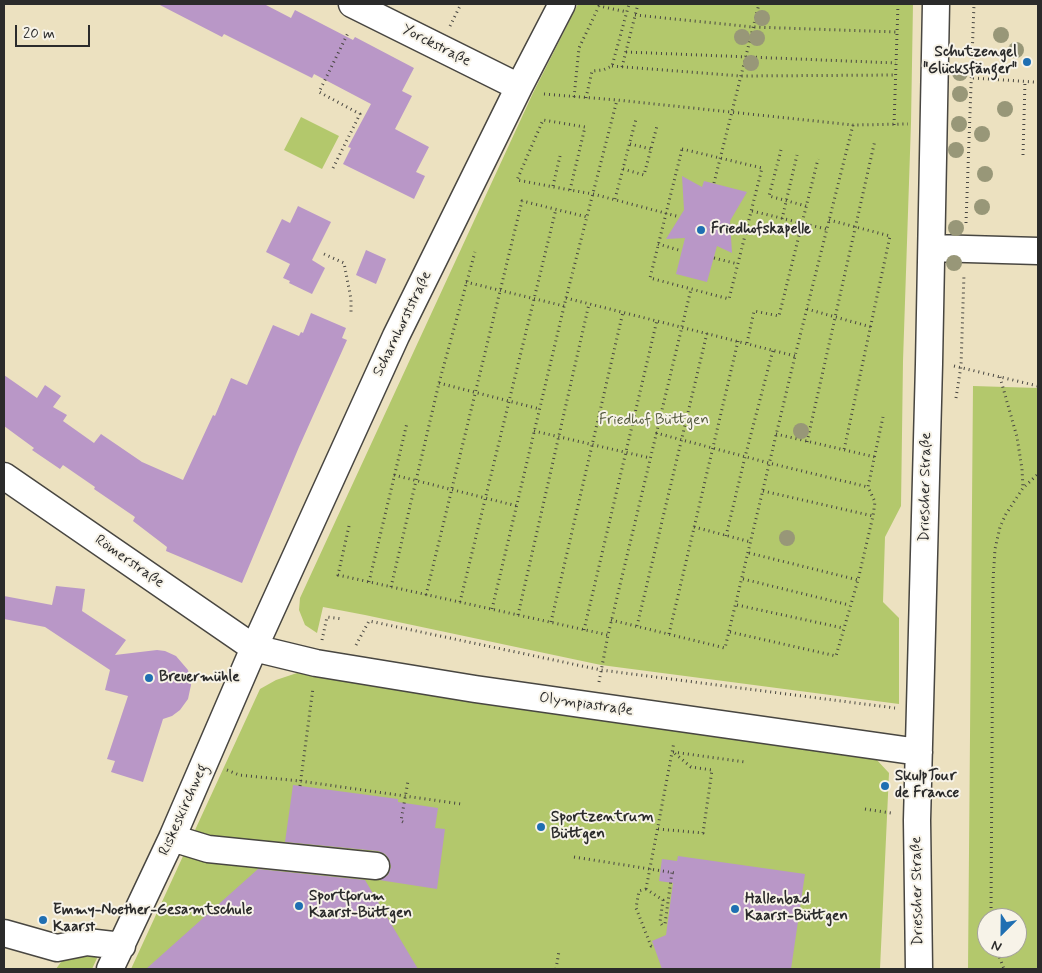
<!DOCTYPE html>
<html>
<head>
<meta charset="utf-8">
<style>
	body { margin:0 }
	#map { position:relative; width:1042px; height:973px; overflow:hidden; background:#ece1c0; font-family:Mynerve,sans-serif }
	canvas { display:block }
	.frame { position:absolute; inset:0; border:5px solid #2b2b2b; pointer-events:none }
	.north { position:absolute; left:977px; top:908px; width:50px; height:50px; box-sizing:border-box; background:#f7f3e8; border:1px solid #a5a39c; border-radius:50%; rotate:203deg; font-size:14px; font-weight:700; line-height:20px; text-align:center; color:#2b2b2b }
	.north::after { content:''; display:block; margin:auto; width:18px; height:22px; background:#1f6fb2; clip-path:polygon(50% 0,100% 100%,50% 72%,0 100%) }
	.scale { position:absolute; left:15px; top:25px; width:75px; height:22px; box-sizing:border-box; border:2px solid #2b2b2b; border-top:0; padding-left:6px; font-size:15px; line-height:18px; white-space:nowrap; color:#2b2b2b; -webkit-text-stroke:4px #f7f3e8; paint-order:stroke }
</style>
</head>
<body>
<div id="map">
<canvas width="1042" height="973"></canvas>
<div class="frame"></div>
<div class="north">N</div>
<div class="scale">20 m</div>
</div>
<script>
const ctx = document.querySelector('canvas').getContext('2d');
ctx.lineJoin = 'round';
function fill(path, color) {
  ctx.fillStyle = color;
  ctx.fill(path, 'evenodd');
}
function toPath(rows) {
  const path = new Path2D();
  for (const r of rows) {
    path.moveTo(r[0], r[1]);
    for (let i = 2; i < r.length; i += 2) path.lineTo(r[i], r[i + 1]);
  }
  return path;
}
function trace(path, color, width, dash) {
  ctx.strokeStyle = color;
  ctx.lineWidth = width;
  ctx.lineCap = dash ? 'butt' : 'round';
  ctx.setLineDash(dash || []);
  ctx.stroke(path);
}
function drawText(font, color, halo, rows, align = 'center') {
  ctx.font = font + ' Mynerve,sans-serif';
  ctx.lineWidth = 4;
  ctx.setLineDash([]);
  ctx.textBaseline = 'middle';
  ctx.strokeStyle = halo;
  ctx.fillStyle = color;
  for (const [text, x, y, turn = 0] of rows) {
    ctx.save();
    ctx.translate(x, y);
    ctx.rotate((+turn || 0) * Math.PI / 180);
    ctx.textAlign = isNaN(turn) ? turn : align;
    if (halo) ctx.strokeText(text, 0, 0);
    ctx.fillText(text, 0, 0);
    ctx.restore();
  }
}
fill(toPath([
	[578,4,913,4,911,123,903,361,901,506,885,537,883,602,899,618,899,704,601,665,365,615,323,607,317,633,305,625,299,610,300,598,533,93],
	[301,117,339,136,322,169,284,150],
	[973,386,1038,388,1038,969,968,969],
	[987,918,1017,918,1017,948,987,948],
	[297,673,876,759,889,773,880,969,131,969,260,689,276,680],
	[75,952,98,956,92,969,56,969,61,962]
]), '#b3c86c');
fill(toPath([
	[158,4,264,4,291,18,295,10,353,40,355,37,414,68,402,91,412,96,395,129,429,147,416,172,425,176,414,199,343,164,351,148,348,147,371,104,314,74,312,78,224,34,222,37],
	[682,176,702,187,704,181,747,192,730,221,732,253,717,246,707,282,676,274,685,238,666,239,684,210],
	[298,206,331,222,312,260,325,268,312,294,289,283,290,281,283,278,290,264,266,252,282,219,290,223],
	[366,250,386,259,376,284,356,275],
	[311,313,346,328,342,338,347,340,299,447,242,583,166,551,167,547,133,521,135,517,94,489,95,487,63,465,60,469,32,450,34,448,4,426,4,375,37,398,45,385,61,396,53,407,67,415,63,421,94,443,101,434,142,462,183,480,213,415,215,416,231,378,247,385,273,325,299,336,301,332,303,333],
	[56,586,85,589,82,611,126,640,115,655,157,650,165,651,176,656,188,670,191,685,188,699,180,710,172,716,163,719,143,782,111,772,115,761,107,759,128,696,105,690,110,670,45,627,4,619,4,596,52,605],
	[293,785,398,799,398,802,438,808,435,828,445,829,437,889,379,880,388,875,391,867,389,859,385,854,378,851,285,842],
	[678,856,805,874,791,969,662,969,652,941,666,935,673,883,659,881,662,859,677,861],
	[258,869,365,880,418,969,146,969]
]), '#b997c7');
const minor = toPath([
	[352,4,519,87],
	[932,248,1038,251],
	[4,476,254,648,316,663,475,689,919,752],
	[172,838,208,849,376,866],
	[4,933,57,948,87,942,122,946],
	[110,969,172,838,254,648,396,336,519,87,562,4],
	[919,969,917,820,929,364,936,4]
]);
trace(minor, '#484641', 29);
trace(toPath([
	[635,15,753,27,897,32],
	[450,26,461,4],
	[626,52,896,63],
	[612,66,741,76,896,75],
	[622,67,638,4],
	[973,78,1034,82],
	[544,94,617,100,853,125,908,124],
	[574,97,579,48,599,6,627,12],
	[586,98,592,71,603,70,612,66,629,4],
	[894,125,898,4],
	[630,144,651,149],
	[682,149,762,168,729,299,650,278,682,149],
	[781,150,769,196,806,206],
	[1023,155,1025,81],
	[333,168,360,114,319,92,349,31],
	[623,169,644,175,657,126],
	[714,183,759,4],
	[553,186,560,156],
	[570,190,585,127,543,120,517,180,570,190,593,194,680,217],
	[615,199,636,119],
	[752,211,826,229],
	[782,219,797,155],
	[829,220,890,236,844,450],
	[966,223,974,4],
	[658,244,682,251],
	[324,254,344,263,351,299,351,313],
	[714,258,738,264],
	[466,282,564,306],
	[566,298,795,356],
	[807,309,871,327],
	[747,343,754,311,779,316,818,159],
	[954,366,1038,386],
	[1000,377,1017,437,1022,469,1023,488],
	[439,383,540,409],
	[956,398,961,366,964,274],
	[534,431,650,458],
	[656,433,769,463,868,487],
	[776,434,875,457],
	[807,442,875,140],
	[394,475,517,506],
	[763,491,873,516],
	[349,526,338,575,608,635],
	[694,527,751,542],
	[726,536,745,457,773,350],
	[749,553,858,580],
	[743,579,849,605],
	[369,582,407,423],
	[391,587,439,383,475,252],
	[426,595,522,201,587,217],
	[460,602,556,209],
	[737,605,843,628],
	[492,609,566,298,617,100],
	[518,615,589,304],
	[611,620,725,648,795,356,853,125],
	[551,622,623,312],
	[637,626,707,333],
	[584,630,657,320],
	[730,632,836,656,858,580,873,516,875,502,868,487,883,417],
	[669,634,738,341],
	[322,640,327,617,343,619],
	[356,645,369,621,601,670,895,708],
	[599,682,608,635,691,289],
	[673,752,745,762],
	[227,770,239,775,300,781,461,804],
	[300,786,313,688],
	[865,809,891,813],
	[403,822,401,821,408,781],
	[658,829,703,833,712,770,691,767,673,752],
	[574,857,675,873],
	[646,889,674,742],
	[646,889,663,900,660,922,662,925,665,924,672,872],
	[646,889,639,891,636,908,651,946,654,946],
	[991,918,993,581,995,549,1000,527,1006,514,1023,488,1038,474],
	[996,948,1004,969],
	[556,969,559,951]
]), '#484641', 3, [1, 4]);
trace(minor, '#fff', 26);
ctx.fillStyle = '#989778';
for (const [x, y] of [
	[762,18],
	[1001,35],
	[742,37],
	[757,38],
	[1016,50],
	[751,63],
	[960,73],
	[960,94],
	[1005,109],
	[959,124],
	[982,134],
	[956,150],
	[985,174],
	[982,207],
	[956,228],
	[954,263],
	[801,431],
	[787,538]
]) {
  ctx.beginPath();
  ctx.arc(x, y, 8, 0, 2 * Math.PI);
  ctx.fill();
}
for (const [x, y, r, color] of [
	[1027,62,5,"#1f6fb2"],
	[701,230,5,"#1f6fb2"],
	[149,678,5,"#1f6fb2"],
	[885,786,5,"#1f6fb2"],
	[541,827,5,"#1f6fb2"],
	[299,906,5,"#1f6fb2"],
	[735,909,5,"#1f6fb2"],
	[43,920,5,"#1f6fb2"]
]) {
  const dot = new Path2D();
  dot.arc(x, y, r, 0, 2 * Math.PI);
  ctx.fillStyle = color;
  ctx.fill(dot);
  trace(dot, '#f7f3e8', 2);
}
drawText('15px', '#2b2b2b', '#f7f3e8', [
	["Yorckstraße",436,46,27],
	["Scharnhorststraße",403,324,-64],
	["Driescher Straße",926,487,-89],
	["Römerstraße",129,562,35],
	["Olympiastraße",586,705,8],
	["Riskeskirchweg",184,810,-66],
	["Driescher Straße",918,891,-91]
]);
drawText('bold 15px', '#2b2b2b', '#f7f3e8', [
	["Schutzengel",1017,53,"right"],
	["\"Glücksfänger\"",1017,70,"right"],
	["Friedhofskapelle",711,230],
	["Breuermühle",159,678],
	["SkulpTour",895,777],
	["de France",895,794],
	["Sportzentrum",551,818],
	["Büttgen",551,835],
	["Sportforum",309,897],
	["Kaarst-Büttgen",309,914],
	["Hallenbad",745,900],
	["Kaarst-Büttgen",745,917],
	["Emmy-Noether-Gesamtschule",53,911],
	["Kaarst",53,928]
], 'left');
drawText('15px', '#545a3e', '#f7f3e8', [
	["Friedhof Büttgen",654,421]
]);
</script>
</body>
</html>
